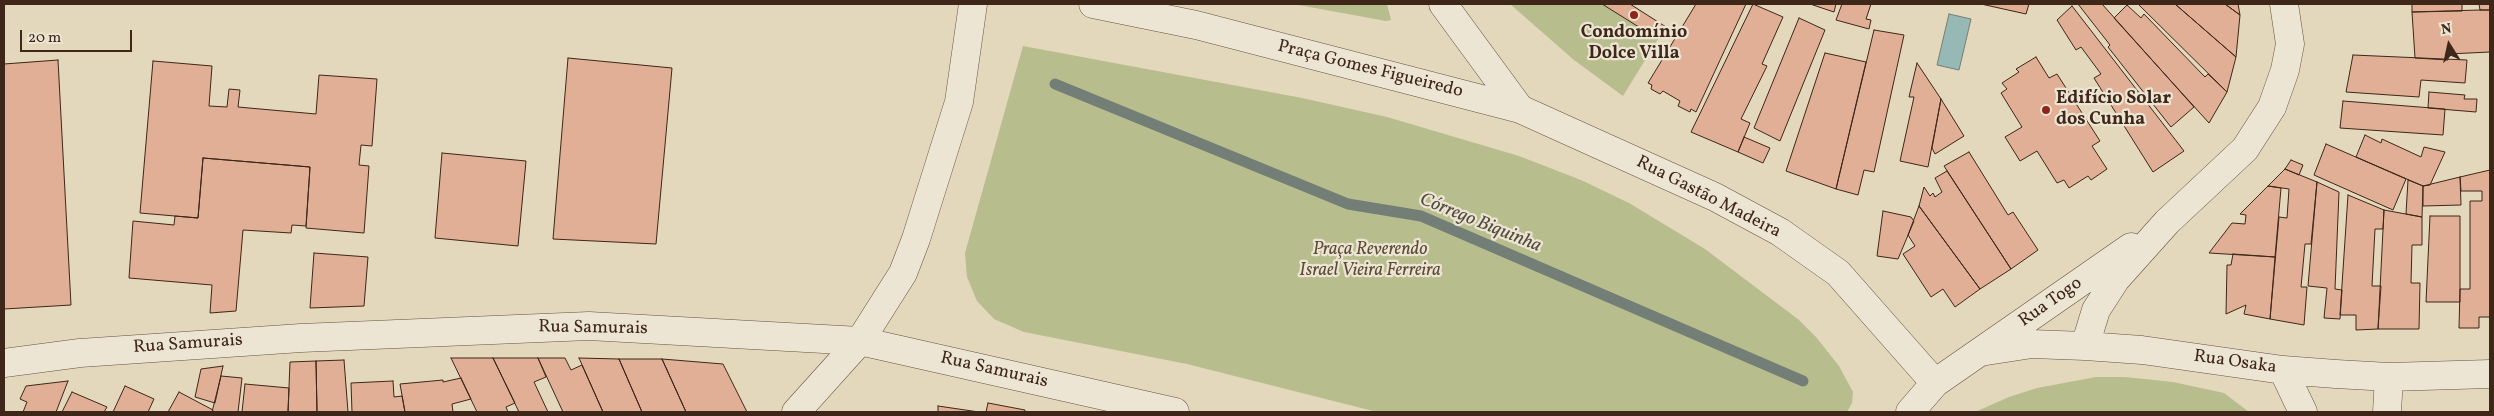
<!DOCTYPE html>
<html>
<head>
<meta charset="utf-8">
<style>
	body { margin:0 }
	#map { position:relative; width:2494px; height:416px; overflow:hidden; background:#e3d7bc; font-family:Vollkorn,serif }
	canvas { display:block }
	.frame { position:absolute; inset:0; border:5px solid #3e2618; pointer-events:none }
	.north { position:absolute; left:2424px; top:20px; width:50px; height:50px; -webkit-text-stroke:4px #ede5d3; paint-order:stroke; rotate:350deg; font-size:14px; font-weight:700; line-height:20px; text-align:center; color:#3e2618 }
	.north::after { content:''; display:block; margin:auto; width:18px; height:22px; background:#3e2618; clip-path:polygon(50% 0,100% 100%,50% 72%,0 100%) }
	.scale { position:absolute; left:20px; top:30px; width:112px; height:22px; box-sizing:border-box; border:2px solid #3e2618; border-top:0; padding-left:6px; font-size:15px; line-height:18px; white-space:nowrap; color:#3e2618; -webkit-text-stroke:4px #ede5d3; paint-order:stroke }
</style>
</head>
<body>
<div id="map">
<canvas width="2494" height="416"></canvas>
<div class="frame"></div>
<div class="north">N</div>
<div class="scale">20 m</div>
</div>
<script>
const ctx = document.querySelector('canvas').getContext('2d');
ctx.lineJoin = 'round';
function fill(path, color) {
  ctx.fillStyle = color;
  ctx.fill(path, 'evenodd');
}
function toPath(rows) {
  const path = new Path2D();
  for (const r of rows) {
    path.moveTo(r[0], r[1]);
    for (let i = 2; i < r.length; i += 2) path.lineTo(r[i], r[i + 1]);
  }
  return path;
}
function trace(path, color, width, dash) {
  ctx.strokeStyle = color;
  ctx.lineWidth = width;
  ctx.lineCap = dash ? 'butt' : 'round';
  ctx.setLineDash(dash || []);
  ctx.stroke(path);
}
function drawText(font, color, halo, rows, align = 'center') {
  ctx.font = font + ' Vollkorn,serif';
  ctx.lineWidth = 4.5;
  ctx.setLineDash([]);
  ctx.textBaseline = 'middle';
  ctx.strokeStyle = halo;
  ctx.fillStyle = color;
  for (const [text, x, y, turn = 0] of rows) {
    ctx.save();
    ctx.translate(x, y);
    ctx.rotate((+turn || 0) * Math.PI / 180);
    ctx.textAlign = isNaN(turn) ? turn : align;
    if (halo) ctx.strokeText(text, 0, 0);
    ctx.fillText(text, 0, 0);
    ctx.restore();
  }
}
fill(toPath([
	[1293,4,1387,4,1391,20,1386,21],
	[1510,4,1602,4,1658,39,1623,96,1574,60],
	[1023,46,1302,98,1387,117,1519,156,1581,180,1629,203,1705,249,1799,320,1816,337,1839,366,1853,392,1852,403,1847,412,1377,412,1187,364,1024,332,994,319,977,301,967,277,965,253],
	[2096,377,2125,377,2173,382,2224,393,2249,412,1975,412,2009,397,2037,388]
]), '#b8bd8e');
const water = toPath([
	[1949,14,1971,19,1959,70,1937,65,1949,14]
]);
fill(water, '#96b9b5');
trace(water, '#737e76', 1);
trace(toPath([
	[1055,84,1348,204,1421,216,1803,381]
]), '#737e76', 11);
const building = toPath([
	[1602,4,1630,4,1666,27,1658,39,1602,4],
	[1696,4,1746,4,1696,112,1691,109,1690,112,1678,106,1680,101,1663,91,1660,94,1651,89,1652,85,1648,83,1696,4],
	[1753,4,1783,17,1762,64,1767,66,1741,119,1750,123,1738,152,1691,132,1753,4],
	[1810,4,1836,4,1834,12,1810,4],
	[1842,4,1871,4,1866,19,1871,20,1869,29,1836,20,1842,4],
	[1981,4,2029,4,2026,14,1981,4],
	[2078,4,2102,4,2194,107,2171,127,2108,47,2110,45,2078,4],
	[2138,4,2175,4,2236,57,2227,92,2138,4],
	[2175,4,2225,4,2240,15,2236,57,2175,4],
	[2225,4,2238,4,2240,15,2225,4],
	[2412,4,2462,4,2462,11,2412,12,2412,4],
	[2479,4,2490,4,2490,10,2480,10,2479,4],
	[2127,5,2141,18,2144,14,2205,77,2208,74,2227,92,2209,123,2114,18,2127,5],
	[2072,6,2184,151,2153,172,2094,78,2101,74,2081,47,2076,50,2057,20,2072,6],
	[2480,10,2490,10,2490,52,2448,54,2448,60,2415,58,2412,12,2480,10],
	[1799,18,1825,30,1780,141,1754,128,1799,18],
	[1874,30,1904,35,1874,172,1864,170,1858,195,1836,189,1874,30],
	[1825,53,1866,62,1836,189,1786,171,1825,53],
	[2353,55,2467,60,2465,83,2421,80,2419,97,2346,92,2353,55],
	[2036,57,2049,78,2057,74,2100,141,2092,146,2107,169,2091,180,2088,176,2069,188,2064,180,2057,183,2037,151,2020,161,2005,137,2022,127,2001,93,2007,89,2002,83,2019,72,2016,69,2036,57],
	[568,58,672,68,656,244,553,239,568,58],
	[58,60,71,305,4,309,4,64,58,60],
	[153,61,212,66,209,106,227,107,229,89,240,90,238,107,316,114,319,75,377,79,372,146,361,145,359,165,369,166,364,233,306,228,310,167,203,158,198,218,140,213,153,61],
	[1917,63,1941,99,1928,167,1900,161,1914,97,1909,97,1917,63],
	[2429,92,2465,95,2464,99,2477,99,2476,112,2428,108,2429,92],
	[1941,99,1964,136,1935,154,1932,148,1941,99],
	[2343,101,2445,109,2443,135,2340,128,2343,101],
	[2365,135,2381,143,2382,139,2421,157,2424,147,2445,152,2430,185,2423,186,2356,157,2365,135],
	[1744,137,1770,148,1763,163,1738,152,1744,137],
	[2326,144,2406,179,2393,210,2314,175,2326,144],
	[1969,152,2008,215,2013,212,2038,250,2011,269,1944,166,1969,152],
	[442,153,526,161,518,246,435,238,442,153],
	[203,158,310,167,306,226,292,225,291,233,243,230,236,311,210,313,212,285,129,278,133,221,174,225,175,216,198,218,203,158],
	[2291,160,2303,165,2299,175,2285,169,2291,160],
	[2285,169,2317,182,2311,244,2305,244,2301,287,2307,287,2304,325,2270,319,2279,217,2287,218,2289,189,2268,186,2285,169],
	[2490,170,2490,317,2479,317,2479,328,2459,328,2460,289,2470,289,2470,201,2482,201,2482,191,2461,191,2460,177,2490,170],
	[1947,171,2011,269,1980,289,1919,206,1924,187,1930,196,1933,193,1935,197,1942,192,1935,178,1947,171],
	[2460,177,2461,205,2423,206,2423,186,2460,177],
	[2408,180,2423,186,2422,217,2406,214,2408,180],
	[2317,182,2339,192,2335,289,2342,290,2340,319,2324,318,2327,288,2308,286,2317,182],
	[2268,186,2281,188,2275,257,2209,253,2232,223,2245,224,2246,215,2240,214,2268,186],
	[2348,195,2384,210,2383,229,2375,229,2372,286,2381,286,2378,329,2356,330,2356,315,2340,315,2348,195],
	[1919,206,1980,289,1955,307,1943,289,1931,297,1903,254,1915,246,1908,235,1919,206],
	[2384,210,2422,217,2422,245,2412,245,2411,283,2420,283,2419,329,2378,329,2384,210],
	[1883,211,1911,217,1914,221,1898,259,1877,256,1883,211],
	[2430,216,2460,216,2460,302,2426,302,2430,216],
	[314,253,368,257,364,306,310,308,314,253],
	[2233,254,2275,257,2270,319,2244,314,2246,305,2226,314,2227,265,2231,265,2233,254],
	[451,358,493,358,515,403,506,407,508,412,477,412,451,358],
	[493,358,538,358,546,377,534,382,548,412,519,412,493,358],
	[538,358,565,358,571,370,582,365,603,412,563,412,538,358],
	[579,358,619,359,642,412,603,412,579,358],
	[619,359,662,359,686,412,642,412,619,359],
	[662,359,723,364,747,412,686,412,662,359],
	[344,360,348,412,317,412,316,361,344,360],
	[316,361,317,412,288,412,290,362,316,361],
	[223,366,215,403,195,397,201,369,223,366],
	[221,376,242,378,238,412,212,412,221,376],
	[461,378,471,399,452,404,453,412,405,412,400,384,443,380,443,382,461,378],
	[68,381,56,412,23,412,27,402,20,399,26,386,68,381],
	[393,381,394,397,402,396,405,412,352,412,351,383,393,381],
	[245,384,289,388,288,412,242,412,245,384],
	[125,386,154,399,148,412,113,412,125,386],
	[72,392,107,407,104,412,62,412,72,392],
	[179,392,213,410,212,412,168,412,179,392],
	[988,403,1025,410,1025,412,986,412,988,403],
	[938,406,979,412,938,412,938,406]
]);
fill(building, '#e0af95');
trace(building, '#3e2618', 1);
const minor = toPath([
	[1093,4,1196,25,1520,109,1715,197,1780,232,1838,273,1935,383],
	[1443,4,1520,109],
	[2085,346,2096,310,2116,279,2167,222,2245,149,2272,107,2285,70,2290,44,2284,4],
	[1980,352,2032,344,2085,346,2142,350,2283,370,2336,374,2389,377,2490,374],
	[4,363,80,353,301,338,589,326,860,341,1175,412],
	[2283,370,2303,412],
	[796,412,860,341,903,273,916,239,959,102,973,4],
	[1910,412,1935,383,2131,247],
	[2387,412,2389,377]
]);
trace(minor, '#675241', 29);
trace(minor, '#ede5d3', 28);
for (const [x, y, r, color] of [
	[1634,15,5,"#8f2418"],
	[2046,110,5,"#8f2418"]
]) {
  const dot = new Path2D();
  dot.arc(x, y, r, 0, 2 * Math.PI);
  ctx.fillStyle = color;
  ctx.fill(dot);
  trace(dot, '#ede5d3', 2);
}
drawText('bold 18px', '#3e2618', '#ede5d3', [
	["Condomínio",1634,34],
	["Dolce Villa",1634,55],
	["Edifício Solar",2056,100,"left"],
	["dos Cunha",2056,121,"left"]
]);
drawText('18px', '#3e2618', '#ede5d3', [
	["Praça Gomes Figueiredo",1370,70,14],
	["Rua Gastão Madeira",1708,198,27],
	["Rua Togo",2051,303,-35],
	["Rua Samurais",593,329,1],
	["Rua Samurais",188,345,-4],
	["Rua Osaka",2235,363,8],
	["Rua Samurais",994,371,13]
]);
drawText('italic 18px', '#5c4c36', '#ede5d3', [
	["Praça Reverendo",1370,251],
	["Israel Vieira Ferreira",1370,272]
]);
drawText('italic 19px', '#544b3f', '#ede5d3', [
	["Córrego Biquinha",1480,224,22]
]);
</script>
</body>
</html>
